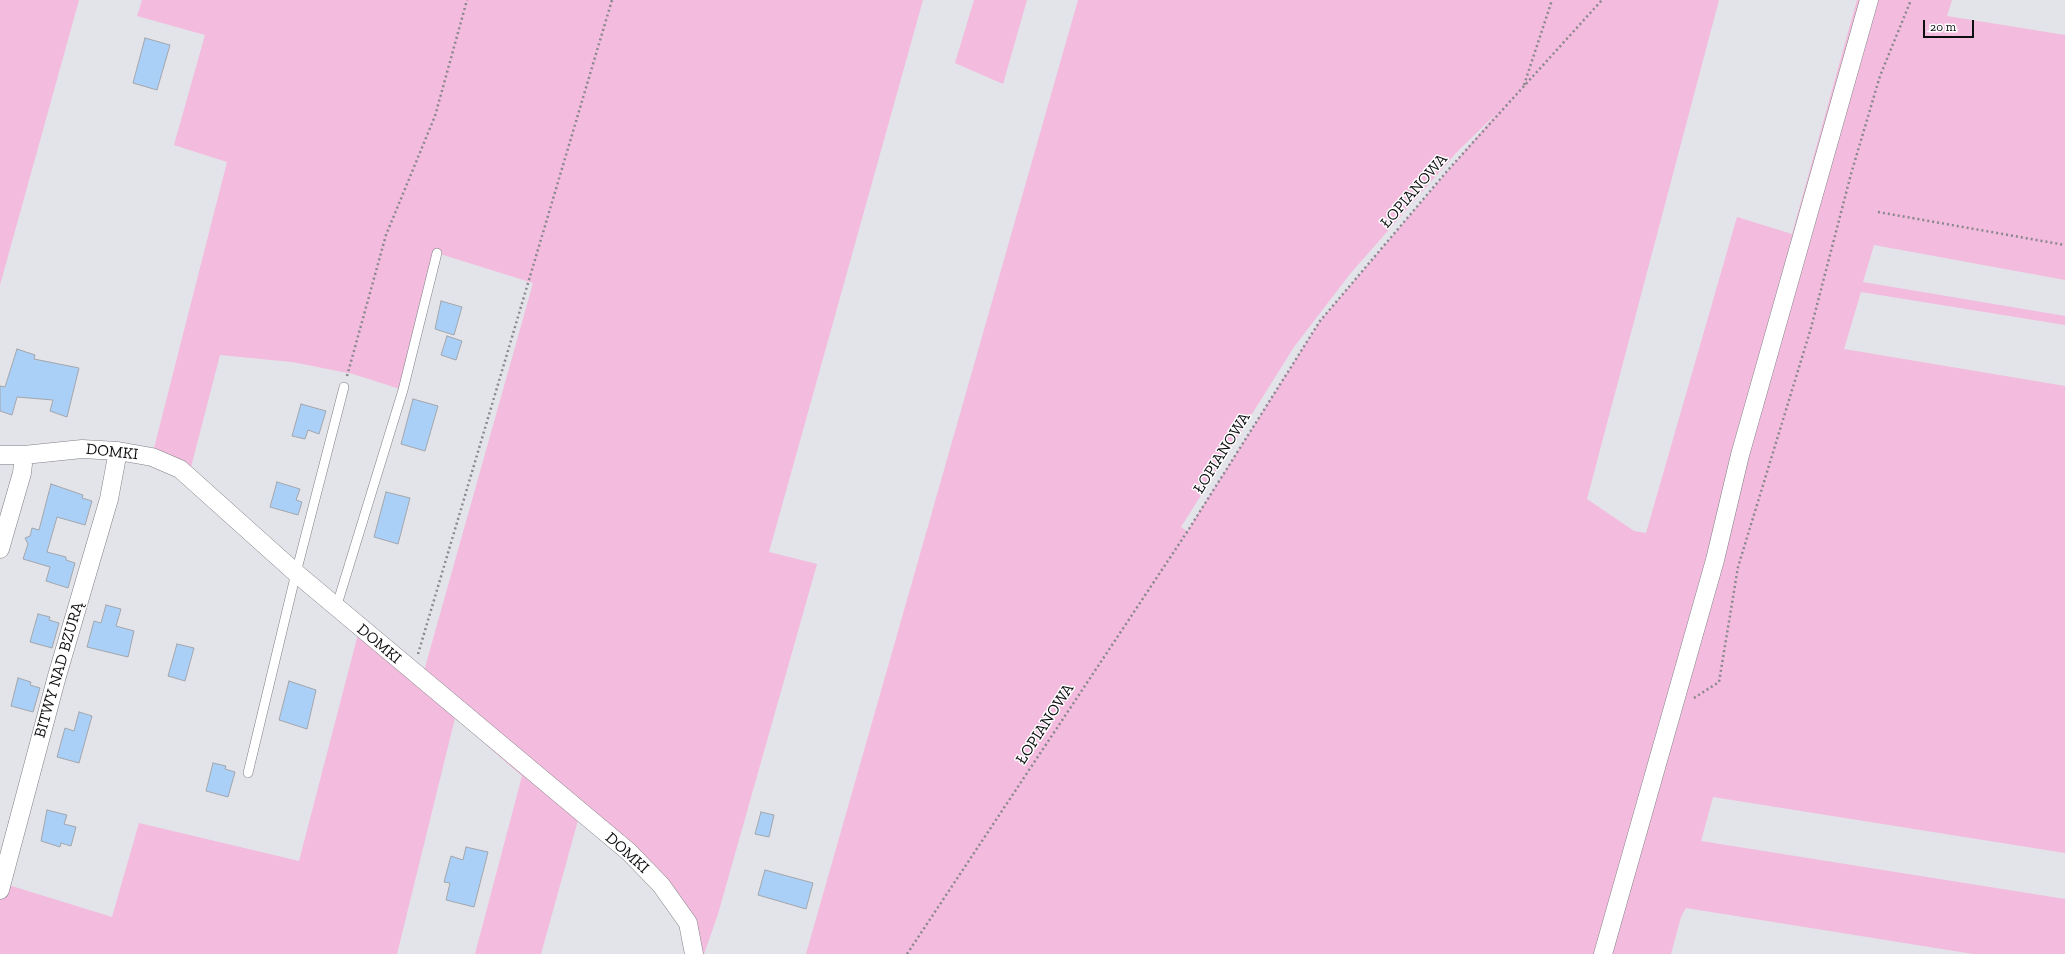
<!DOCTYPE html>
<html>
<head>
<meta charset="utf-8">
<style>
	body { margin:0 }
	#map { position:relative; width:2065px; height:954px; overflow:hidden; background:#e3e3ea; font-family:"Zilla Slab",serif }
	canvas { display:block }
	.scale { position:absolute; left:1923px; top:20px; width:51px; height:18px; box-sizing:border-box; border:2px solid #0d0e10; border-top:0; padding-left:5px; font-size:12px; line-height:14px; white-space:nowrap; color:#0d0e10; -webkit-text-stroke:3px #fff; paint-order:stroke }
</style>
</head>
<body>
<div id="map">
<canvas width="2065" height="954"></canvas>
<div class="scale">20 m</div>
</div>
<script>
const ctx = document.querySelector('canvas').getContext('2d');
ctx.lineJoin = 'round';
function fill(path, color) {
  ctx.fillStyle = color;
  ctx.fill(path, 'evenodd');
}
function toPath(rows) {
  const path = new Path2D();
  for (const r of rows) {
    path.moveTo(r[0], r[1]);
    for (let i = 2; i < r.length; i += 2) path.lineTo(r[i], r[i + 1]);
  }
  return path;
}
function trace(path, color, width, dash) {
  ctx.strokeStyle = color;
  ctx.lineWidth = width;
  ctx.lineCap = dash ? 'butt' : 'round';
  ctx.setLineDash(dash || []);
  ctx.stroke(path);
}
function drawText(font, color, halo, rows, align = 'center') {
  ctx.font = font + ' "Zilla Slab",serif';
  ctx.lineWidth = 3;
  ctx.setLineDash([]);
  ctx.textBaseline = 'middle';
  ctx.strokeStyle = halo;
  ctx.fillStyle = color;
  for (const [text, x, y, turn = 0] of rows) {
    ctx.save();
    ctx.translate(x, y);
    ctx.rotate((+turn || 0) * Math.PI / 180);
    ctx.textAlign = isNaN(turn) ? turn : align;
    if (halo) ctx.strokeText(text, 0, 0);
    ctx.fillText(text, 0, 0);
    ctx.restore();
  }
}
fill(toPath([
	[0,0,79,0,0,285],
	[142,0,923,0,769,552,817,564,718,914,704,954,694,954,688,923,580,813,541,954,475,954,522,776,455,718,397,954,0,954,0,890,2,883,112,917,139,823,299,861,357,638,362,630,424,671,533,283,437,253,403,390,353,374,292,362,220,355,191,467,154,448,227,162,174,145,205,35,137,16],
	[974,0,1027,0,1003,84,955,63],
	[1078,0,1719,0,1587,499,1634,531,1646,533,1737,217,1792,234,1857,0,1952,0,1947,16,2065,35,2065,280,1874,245,1863,282,2065,316,2065,325,1861,292,1844,349,2065,386,2065,853,1713,797,1701,841,2065,899,2065,954,1973,954,1686,908,1681,917,1671,954,806,954],
	[1497,113,1320,321,1187,531,1181,527,1294,347,1350,274,1457,152]
]), '#f3bbdd');
const building = toPath([
	[145,38,170,45,157,90,133,83,145,38],
	[441,301,462,307,454,335,435,329,441,301],
	[447,336,462,341,456,360,441,355,447,336],
	[17,349,35,355,34,359,79,368,67,417,50,411,53,400,17,397,12,415,0,411,0,386,5,387,17,349],
	[413,399,438,406,425,451,401,444,413,399],
	[301,404,326,411,319,434,308,430,305,439,292,436,301,404],
	[277,482,300,489,296,500,302,502,298,515,270,507,277,482],
	[51,484,83,495,82,498,92,501,85,525,57,517,47,552,66,557,66,560,75,563,68,588,46,581,50,567,23,559,28,544,25,538,30,536,32,528,39,530,51,484],
	[386,492,410,498,398,544,374,537,386,492],
	[106,605,121,609,116,626,134,631,128,657,87,647,94,621,101,623,106,605],
	[38,614,50,617,49,620,59,623,52,648,30,642,38,614],
	[177,644,194,648,185,681,168,676,177,644],
	[18,678,31,682,30,685,40,688,33,712,11,706,18,678],
	[289,681,316,690,307,729,279,720,289,681],
	[79,712,92,716,79,763,57,757,65,728,74,731,79,712],
	[213,763,226,766,225,769,235,772,228,797,206,791,213,763],
	[47,810,67,815,64,824,76,827,71,846,61,843,60,847,41,841,47,810],
	[761,812,774,815,769,837,755,834,761,812],
	[466,847,488,852,474,907,446,900,450,883,444,882,451,856,463,860,466,847],
	[765,870,813,883,806,909,758,895,765,870]
]);
fill(building, '#abd0f8');
trace(building, '#a2a6ab', 1);
const service = toPath([
	[336,608,403,390,437,253],
	[248,773,296,573,344,387]
]);
const minor = toPath([
	[0,455,24,455,82,449,118,451,152,457,180,469,296,573,629,852,661,885,688,923,694,954],
	[0,549,22,473,24,455],
	[0,890,57,676,109,499,118,451],
	[1603,954,1715,560,1740,455,1869,0]
]);
trace(service, '#808187', 10);
trace(minor, '#808187', 19);
trace(toPath([
	[1524,85,1552,0],
	[1878,212,2065,245],
	[347,376,386,235,435,116,467,0],
	[418,654,612,0],
	[1694,698,1719,682,1738,567,1811,328,1851,174,1880,76,1911,0],
	[907,954,1187,532,1320,321,1448,170,1602,0]
]), '#88888d', 2.5, [2, 3]);
trace(service, '#fff', 9);
trace(minor, '#fff', 18);
drawText('16px', '#0d0e10', '#fff', [
	["ŁOPIANOWA",1414,191,-49],
	["DOMKI",112,452,6],
	["ŁOPIANOWA",1222,453,-58],
	["DOMKI",379,644,40],
	["BITWY NAD BZURĄ",59,670,-74],
	["ŁOPIANOWA",1045,724,-57],
	["DOMKI",627,853,42]
]);
</script>
</body>
</html>
